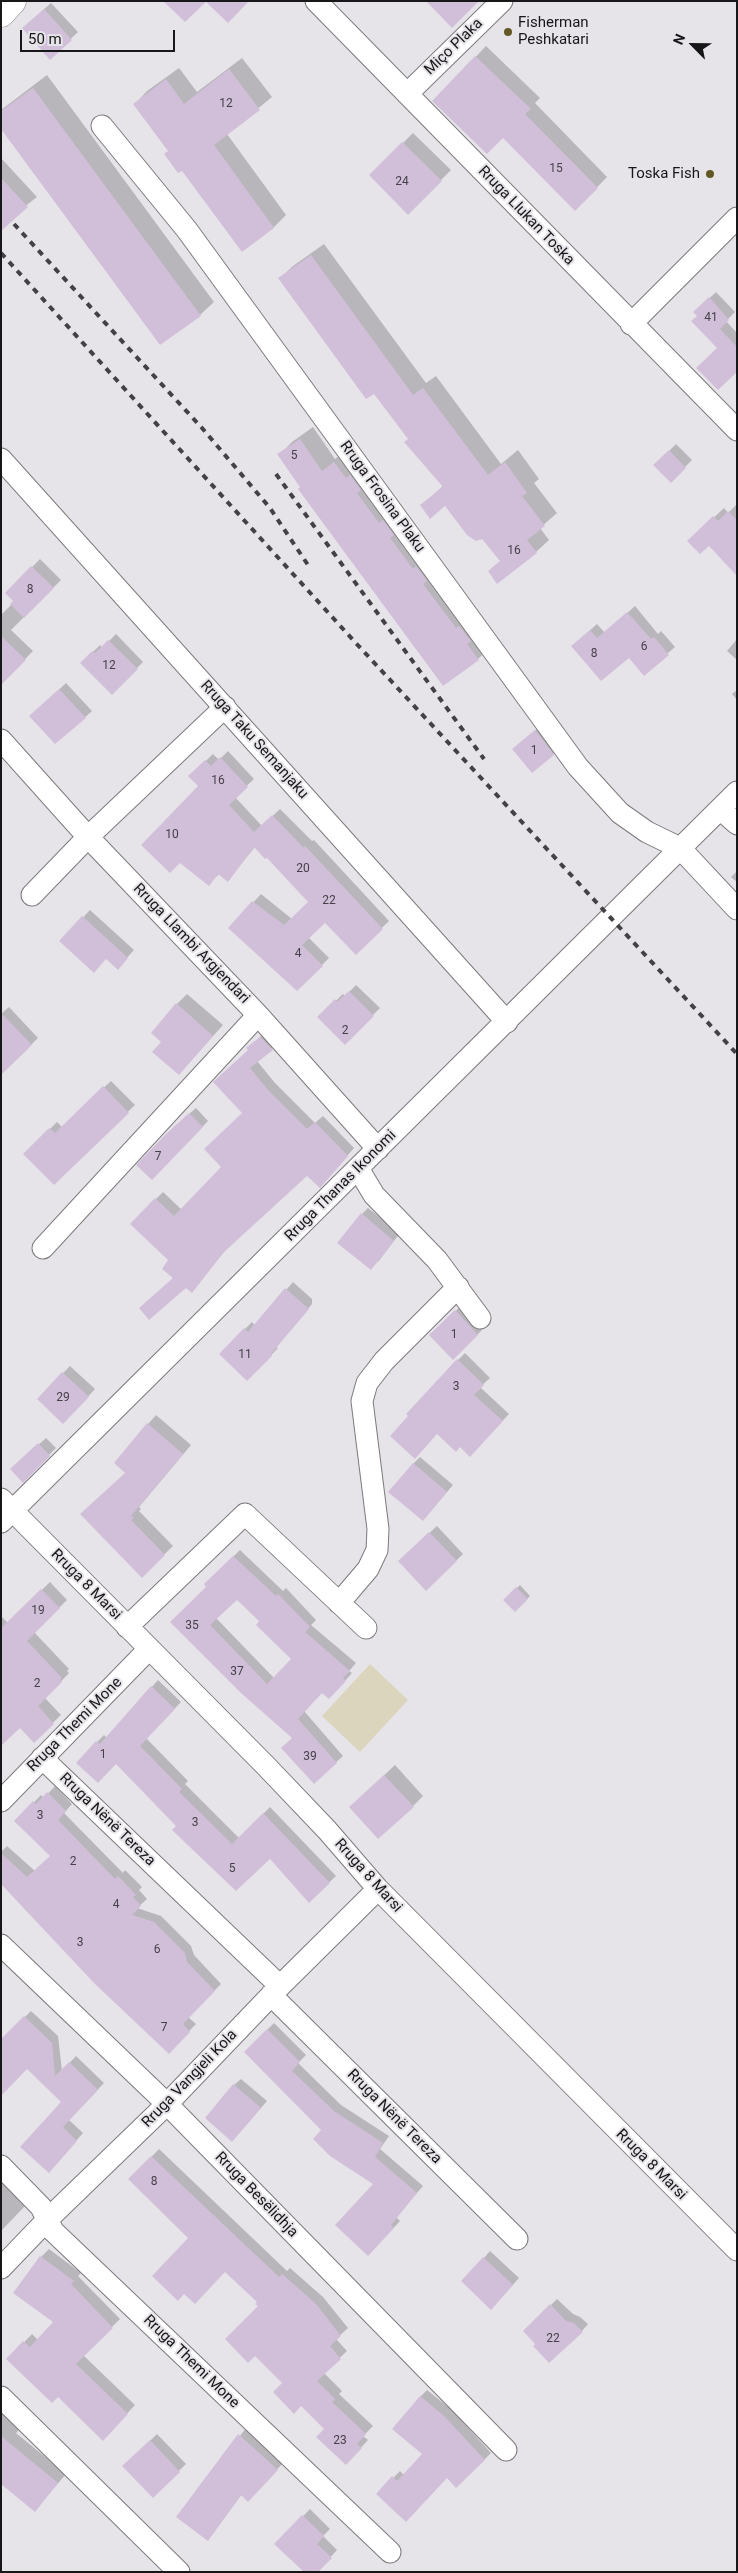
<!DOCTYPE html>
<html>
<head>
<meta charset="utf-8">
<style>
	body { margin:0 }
	#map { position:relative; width:738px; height:2573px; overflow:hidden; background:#e7e4e9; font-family:Roboto,sans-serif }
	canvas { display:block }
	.frame { position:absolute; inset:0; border:2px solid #171618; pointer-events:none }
	.north { position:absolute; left:668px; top:20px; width:50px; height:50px; -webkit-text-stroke:4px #e7e4e9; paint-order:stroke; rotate:293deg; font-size:14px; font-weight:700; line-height:20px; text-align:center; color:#171618 }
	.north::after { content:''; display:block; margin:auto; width:18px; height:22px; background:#171618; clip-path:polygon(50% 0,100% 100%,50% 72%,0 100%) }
	.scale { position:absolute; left:20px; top:30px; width:155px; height:22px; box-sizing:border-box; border:2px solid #171618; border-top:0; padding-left:6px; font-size:15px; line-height:18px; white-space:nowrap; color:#171618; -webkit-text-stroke:4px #e7e4e9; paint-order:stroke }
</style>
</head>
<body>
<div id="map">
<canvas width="738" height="2573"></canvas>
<div class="frame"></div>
<div class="north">N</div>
<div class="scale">50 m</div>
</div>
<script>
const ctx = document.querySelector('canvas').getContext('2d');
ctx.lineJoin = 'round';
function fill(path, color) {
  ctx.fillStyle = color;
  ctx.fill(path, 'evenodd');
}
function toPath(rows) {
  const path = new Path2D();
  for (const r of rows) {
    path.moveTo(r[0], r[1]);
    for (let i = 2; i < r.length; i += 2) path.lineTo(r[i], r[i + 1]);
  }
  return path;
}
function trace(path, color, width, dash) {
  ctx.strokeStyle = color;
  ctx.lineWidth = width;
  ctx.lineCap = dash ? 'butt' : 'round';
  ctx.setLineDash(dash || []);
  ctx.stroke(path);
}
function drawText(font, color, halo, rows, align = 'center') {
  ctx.font = font + ' Roboto,sans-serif';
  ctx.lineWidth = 4;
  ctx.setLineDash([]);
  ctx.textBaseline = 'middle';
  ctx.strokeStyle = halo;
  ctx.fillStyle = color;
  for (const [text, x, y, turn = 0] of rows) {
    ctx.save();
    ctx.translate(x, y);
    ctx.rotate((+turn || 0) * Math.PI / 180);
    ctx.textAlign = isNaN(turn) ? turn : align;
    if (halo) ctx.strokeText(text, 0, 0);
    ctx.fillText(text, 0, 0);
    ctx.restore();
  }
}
fill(toPath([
	[370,1664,408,1700,360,1752,322,1716]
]), '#dad5bc');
fill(toPath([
	[51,3,78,32,50,58,30,22],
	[486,46,540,98,535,103,607,177,575,210,503,136,434,101],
	[242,58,272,97,227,134,286,215,274,227,242,251,135,104,147,91,179,68,197,92],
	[47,75,214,302,200,315,1,127,1,110],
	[413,133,451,170,408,213,371,175],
	[1,158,37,197,1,225],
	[324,244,426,383,436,376,501,464,518,450,539,479,534,483,557,513,540,528,549,540,536,552,489,572,501,560,483,537,446,504,421,506,443,486,374,392,280,278,293,266],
	[716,292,735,312,726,321,737,333,737,370,695,312],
	[313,427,335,459,348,450,491,646,478,659,302,486,279,455,292,442],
	[676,444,692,460,671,481,655,465],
	[737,504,737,574,709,545,689,541,724,508,728,513],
	[40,559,61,580,11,630,33,651,2,683,1,615,15,601,7,593],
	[635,606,658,634,661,631,675,647,644,674,629,656,579,640,597,624,605,633],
	[116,634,143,662,112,693,82,663,100,645,102,648],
	[737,639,737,660,727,651],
	[66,683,92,711,71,730,31,716],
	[737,690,737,700,732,694],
	[543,724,560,747,553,754,521,742],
	[228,751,254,779,235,797,262,826,280,809,312,841,314,840,389,921,356,953,325,921,308,937,329,958,297,990,230,928,261,894,292,919,310,902,267,856,255,847,228,880,219,874,209,884,200,786,190,776,213,754,219,760],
	[737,871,737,882,731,877],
	[90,910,134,950,124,961,107,958,61,941],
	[356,985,380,1008,345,1043,319,1017,343,994,345,996],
	[187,994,223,1025,179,1074,162,1042,177,1004],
	[9,1007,38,1038,6,1069,1,1014],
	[268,1030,279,1042,257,1061,275,1083,315,1123,323,1116,354,1148,320,1187,307,1174,228,1247,198,1284,175,1277,170,1260,131,1224,163,1192,182,1210,222,1167,244,1113,248,1048],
	[111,1081,135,1105,54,1183,25,1154,57,1122,62,1127],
	[196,1108,208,1121,152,1179,172,1129],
	[368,1208,400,1233,378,1262,362,1214],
	[293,1282,312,1299,312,1304,276,1347,278,1348,247,1380,220,1354,252,1322,255,1326],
	[463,1304,484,1328,453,1359,431,1335],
	[465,1353,490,1378,480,1387,509,1414,477,1448,460,1446,458,1360],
	[70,1366,95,1389,70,1416,38,1399],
	[156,1415,191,1445,139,1507,141,1509,139,1511,173,1546,142,1576,82,1514,127,1472,115,1462],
	[46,1438,56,1448,23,1481,19,1463],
	[420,1457,453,1485,430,1512,413,1464],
	[437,1526,463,1554,426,1590,406,1555],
	[240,1550,283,1591,286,1588,316,1620,311,1625,356,1663,349,1671,352,1673,336,1691,322,1691,304,1711,343,1756,314,1782,293,1738,172,1622,208,1587,205,1584],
	[237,1598,261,1621,292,1659,274,1678,216,1618],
	[50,1582,67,1600,34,1632,69,1669,67,1671,69,1673,45,1698,61,1715,34,1741,20,1726,1,1744,1,1616,8,1623],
	[520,1585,530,1596,515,1611,505,1600],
	[158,1680,181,1702,146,1738,188,1781,185,1784,239,1838,270,1807,336,1876,309,1901,270,1857,236,1889,116,1762,78,1762,104,1735,107,1738],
	[395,1765,423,1796,413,1806,361,1797],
	[55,1786,72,1804,64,1813,123,1873,125,1870,142,1887,139,1890,147,1899,137,1908,161,1916,191,1946,194,1955,221,1984,188,2017,196,2024,169,2052,1,1882,1,1852,7,1846,35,1871,51,1856,16,1821,41,1795,44,1798],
	[31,2011,58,2036,62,2071,76,2056,104,2083,69,2120,83,2133,56,2164,63,2102,1,2041],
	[274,2023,306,2055,298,2063,341,2105,389,2136,380,2149,423,2186,396,2217,400,2221,375,2248,375,2184,245,2052],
	[241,2079,267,2101,239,2133,234,2085],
	[159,2149,287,2271,290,2268,323,2297,348,2328,336,2339,347,2351,324,2373,342,2391,339,2394,373,2426,363,2436,368,2440,346,2464,326,2429,284,2383,259,2302,130,2179],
	[1,2181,26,2205,1,2231],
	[49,2249,81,2273,78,2276,120,2319,83,2355,135,2405,103,2439,58,2396,8,2359,32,2334,38,2340,55,2322,41,2257],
	[490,2251,519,2278,498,2301,484,2258],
	[557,2299,573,2314,580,2317,588,2324,582,2331,537,2344,525,2331],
	[427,2390,452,2410,491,2453,484,2460,447,2476,378,2494,400,2471,404,2475,424,2454,420,2397],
	[1,2413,19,2430,16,2433,66,2474,43,2501,1,2483],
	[246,2428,283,2463,255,2493,242,2494,214,2532,178,2517],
	[157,2434,186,2464,153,2496,124,2466],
	[310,2509,330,2529,323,2536,337,2550,317,2572,276,2544]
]), '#0003');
fill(toPath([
	[163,1,249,1,228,23,206,2,185,22],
	[426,1,479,1,452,28],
	[44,9,72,40,50,60,22,28],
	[475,56,531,109,525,114,598,188,575,211,503,138,487,154,432,101],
	[229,69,260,110,214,145,274,228,242,252,182,171,178,173,164,154,168,151,133,104,166,79,184,104],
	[33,88,201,316,160,345,1,129,1,111],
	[402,142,442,181,408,215,369,175],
	[1,178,28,207,1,231],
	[311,255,413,395,423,388,488,475,505,462,527,493,522,496,545,526,527,540,537,553,497,584,488,571,500,561,482,539,476,541,467,535,445,506,430,519,420,505,443,487,404,442,408,439,374,394,366,399,278,278],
	[709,297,729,320,720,329,737,347,737,372,718,390,696,368,717,348,691,321,697,316,693,312],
	[300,439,322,471,334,462,346,478,350,475,361,490,357,493,379,523,383,520,394,535,390,538,413,569,416,566,427,581,423,584,456,628,459,626,471,641,467,644,479,660,443,686,298,489,300,487,277,454],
	[669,450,686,468,671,483,653,465],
	[728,511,737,520,737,576,709,546,700,554,687,541,713,516,718,521],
	[31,566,54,588,24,618,10,604,13,601,5,593],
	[627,612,651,639,654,637,669,655,644,676,629,658,601,681,571,646,590,630,597,638],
	[1,636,26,660,1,685],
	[108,640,138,669,112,695,80,663,92,651,95,653],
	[59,689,86,718,55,744,29,716],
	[535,730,554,755,532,773,512,749],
	[220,757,248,787,229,805,254,832,272,815,304,848,305,846,383,929,356,955,325,923,302,945,323,966,297,991,228,928,252,901,284,925,308,902,267,858,265,859,254,847,228,882,218,874,209,886,180,863,170,873,141,845,198,786,188,776,205,760,211,766],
	[82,916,128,958,118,970,106,959,94,973,59,941],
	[349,991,374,1016,345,1045,317,1017,335,999,337,1002],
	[176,1003,213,1036,179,1075,152,1052,161,1042,151,1033],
	[1,1013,32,1045,1,1075],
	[260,1037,273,1050,250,1068,268,1090,307,1129,315,1122,348,1156,320,1188,307,1176,223,1253,192,1293,186,1288,149,1320,139,1308,173,1278,162,1269,168,1260,130,1224,155,1198,174,1216,221,1167,204,1149,242,1113,213,1082,248,1050,246,1048],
	[103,1086,129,1113,54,1185,23,1154,49,1128,55,1133],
	[189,1113,203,1127,152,1180,136,1165,165,1135],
	[361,1213,394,1241,371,1270,337,1243],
	[285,1288,309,1309,271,1354,272,1356,247,1381,219,1354,244,1328,248,1332],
	[455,1310,478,1335,453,1360,429,1335],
	[457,1359,484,1385,474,1395,503,1421,470,1457,460,1447,456,1452,437,1434,415,1459,390,1436,408,1416,406,1414],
	[62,1372,89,1397,63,1424,37,1399],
	[147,1423,183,1454,131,1516,134,1518,131,1520,165,1555,142,1578,80,1514,125,1473,114,1463],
	[38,1443,50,1456,23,1483,10,1469],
	[413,1463,447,1492,423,1521,388,1492],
	[429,1532,457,1561,426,1591,398,1561],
	[233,1556,276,1596,278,1594,310,1627,305,1632,350,1671,343,1678,346,1681,329,1699,322,1693,298,1719,337,1763,314,1784,281,1748,292,1738,241,1693,170,1622,206,1587,204,1584],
	[237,1600,259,1621,256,1625,291,1659,267,1684,210,1625],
	[516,1587,528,1599,515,1612,503,1600],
	[41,1589,60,1608,27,1641,62,1678,60,1680,62,1682,38,1706,54,1724,34,1743,20,1728,1,1746,1,1628],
	[151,1686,175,1709,140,1746,182,1789,179,1792,232,1844,263,1813,330,1883,309,1903,270,1859,236,1891,172,1830,176,1826,116,1764,98,1783,76,1763,96,1741,100,1744],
	[384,1775,414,1807,378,1839,349,1807],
	[47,1792,66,1811,58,1820,115,1879,118,1876,136,1895,133,1897,141,1906,132,1915,154,1922,185,1953,187,1962,215,1991,183,2024,190,2032,169,2054,95,1984,1,1884,1,1853,27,1877,50,1856,14,1821,33,1801,36,1804],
	[24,2016,52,2043,55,2076,69,2062,98,2090,63,2127,77,2141,49,2173,20,2147,61,2102,27,2069,1,2096,1,2039],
	[267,2029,300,2062,292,2071,334,2111,383,2143,375,2157,417,2193,391,2225,394,2228,368,2256,335,2225,373,2184,330,2156,313,2139,321,2130,244,2052],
	[233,2084,261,2108,232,2142,205,2118],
	[151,2156,279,2277,282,2274,316,2304,341,2336,330,2346,341,2359,317,2381,335,2399,332,2402,366,2434,357,2444,362,2448,346,2465,316,2437,324,2429,301,2406,294,2414,273,2392,282,2383,255,2356,248,2363,225,2339,258,2306,255,2304,257,2302,225,2272,195,2304,184,2294,178,2301,152,2276,188,2238,128,2179],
	[40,2256,74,2281,71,2284,113,2328,76,2364,128,2414,103,2441,58,2397,52,2403,6,2359,23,2341,30,2347,53,2322,13,2293],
	[483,2257,513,2285,491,2310,461,2281],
	[550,2304,566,2321,574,2323,583,2332,549,2363,533,2346,535,2344,523,2331],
	[420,2396,445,2417,485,2460,456,2488,447,2478,406,2522,376,2494,392,2476,397,2481,422,2454,392,2429],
	[238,2434,278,2470,248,2502,241,2495,208,2541,176,2517],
	[1,2436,58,2483,35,2512,1,2484],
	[150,2440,180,2472,153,2498,122,2466],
	[302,2515,324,2536,317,2544,332,2558,318,2572,304,2572,274,2544]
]), '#d1bfda');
const minor = toPath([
	[316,1,737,430],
	[407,94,502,1],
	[102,126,187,230,578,767,620,813,647,832,680,848,737,909],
	[631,324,737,218],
	[1,459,507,1022],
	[1,740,88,837,258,1015,378,1149],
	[720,809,737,824],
	[32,895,88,837,225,707],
	[359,1170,374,1195,437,1260,480,1318],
	[43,1248,258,1015],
	[1,1499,266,1766,327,1830,378,1889,737,2250],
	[1,1522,737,792],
	[339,1603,368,1569,377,1550,378,1529,362,1401,367,1383,384,1361,458,1287],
	[127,1627,245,1514,366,1628],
	[42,1758,280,1986],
	[1,1801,149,1649],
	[1,1945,167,2104,506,2450],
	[271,1995,517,2239],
	[1,2166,41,2207,53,2231,390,2552],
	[1,2268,48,2219,167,2104,280,1986,378,1889],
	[1,2397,179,2572]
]);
const major = toPath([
	[1,13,12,1]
]);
trace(minor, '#7d7a7e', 23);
trace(major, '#7d7a7e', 29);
trace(minor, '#fff', 21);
trace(major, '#fff', 28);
trace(toPath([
	[14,224,202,428,270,508,310,568],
	[1,253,354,641,737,1054],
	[276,474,484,759]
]), '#424143', 4, [6, 6]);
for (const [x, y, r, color] of [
	[508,32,5,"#635825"],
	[710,174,5,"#635825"]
]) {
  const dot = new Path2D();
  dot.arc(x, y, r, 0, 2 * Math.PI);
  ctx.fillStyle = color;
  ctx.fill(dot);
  trace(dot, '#e7e4e9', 2);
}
drawText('12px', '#464048', null, [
	["12",226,104],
	["15",556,169],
	["24",402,182],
	["41",711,318],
	["5",294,456],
	["16",514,551],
	["8",30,590],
	["6",644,647],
	["8",594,654],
	["12",109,666],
	["1",534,751],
	["16",218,781],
	["10",172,835],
	["20",303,869],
	["22",329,901],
	["4",298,954],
	["2",345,1031],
	["7",158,1157],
	["1",454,1335],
	["11",245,1355],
	["3",456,1387],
	["29",63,1398],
	["19",38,1611],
	["35",192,1626],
	["37",237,1672],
	["2",37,1684],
	["1",103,1755],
	["39",310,1757],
	["3",40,1816],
	["3",195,1823],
	["2",73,1862],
	["5",232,1869],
	["4",116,1905],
	["3",80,1943],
	["6",157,1950],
	["7",164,2028],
	["8",154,2182],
	["22",553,2339],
	["23",340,2441]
]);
drawText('15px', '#171618', '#e7e4e9', [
	["Fisherman",518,23],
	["Peshkatari",518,40],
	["Toska Fish",700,174,"right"]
], 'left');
drawText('15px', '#171618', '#e7e4e9', [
	["Miço Plaka",454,47,-44],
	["Rruga Llukan Toska",526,216,46],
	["Rruga Frosina Plaku",382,497,54],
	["Rruga Taku Semanjaku",254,740,48],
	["Rruga Llambi Argjendari",191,944,46],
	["Rruga Thanas Ikonomi",341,1186,-45],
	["Rruga 8 Marsi",86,1585,45],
	["Rruga Themi Mone",75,1725,-45],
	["Rruga Nënë Tereza",107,1820,44],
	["Rruga 8 Marsi",368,1876,48],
	["Rruga Vangjeli Kola",190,2079,-46],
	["Rruga Nënë Tereza",394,2117,45],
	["Rruga 8 Marsi",651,2165,45],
	["Rruga Besëlidhja",256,2195,46],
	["Rruga Themi Mone",191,2362,44]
]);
</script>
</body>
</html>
